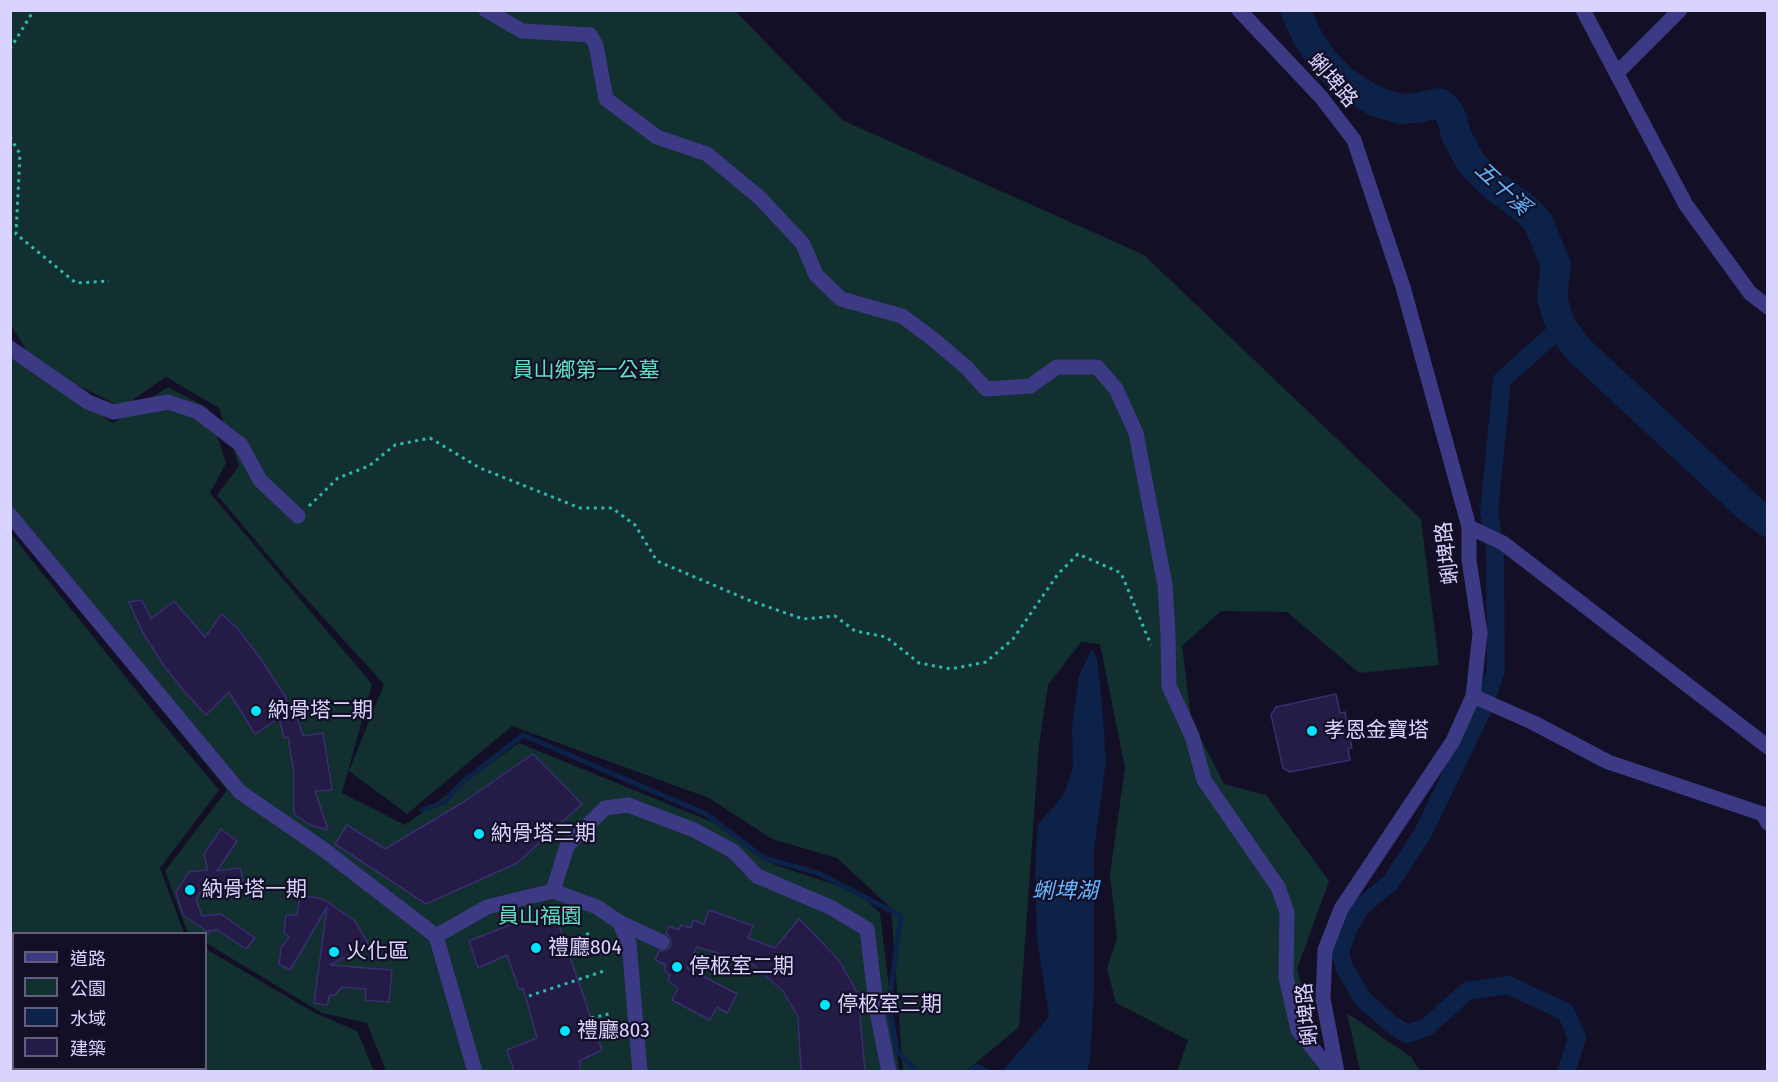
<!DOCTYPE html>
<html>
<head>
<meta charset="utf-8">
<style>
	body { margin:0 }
	#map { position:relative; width:1778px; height:1082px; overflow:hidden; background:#130f26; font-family:"Fira Sans Condensed","Noto Sans TC",sans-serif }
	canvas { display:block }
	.frame { position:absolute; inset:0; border:12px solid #d9d4ff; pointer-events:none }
	.legend { position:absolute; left:12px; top:932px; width:195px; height:138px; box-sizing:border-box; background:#130f26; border:2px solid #625e7d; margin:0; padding:8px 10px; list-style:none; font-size:18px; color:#d9d4ff }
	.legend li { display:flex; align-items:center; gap:12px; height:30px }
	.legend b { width:30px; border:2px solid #625e7d }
</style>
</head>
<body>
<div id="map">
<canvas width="1778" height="1082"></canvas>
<div class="frame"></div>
<ul class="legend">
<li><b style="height:8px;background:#3d3a85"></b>道路</li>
<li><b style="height:16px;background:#12302f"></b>公園</li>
<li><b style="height:16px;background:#0c2248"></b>水域</li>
<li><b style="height:16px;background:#241b47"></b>建築</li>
</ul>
</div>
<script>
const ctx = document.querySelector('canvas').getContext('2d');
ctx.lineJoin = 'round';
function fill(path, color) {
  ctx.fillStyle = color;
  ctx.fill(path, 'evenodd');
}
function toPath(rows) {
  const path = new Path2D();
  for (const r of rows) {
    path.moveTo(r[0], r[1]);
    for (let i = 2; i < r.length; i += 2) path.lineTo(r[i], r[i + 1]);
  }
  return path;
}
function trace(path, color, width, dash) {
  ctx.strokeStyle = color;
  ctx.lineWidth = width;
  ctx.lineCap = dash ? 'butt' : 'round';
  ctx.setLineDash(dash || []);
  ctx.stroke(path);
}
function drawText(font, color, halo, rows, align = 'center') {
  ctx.font = font + ' "Fira Sans Condensed","Noto Sans TC",sans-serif';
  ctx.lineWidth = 4.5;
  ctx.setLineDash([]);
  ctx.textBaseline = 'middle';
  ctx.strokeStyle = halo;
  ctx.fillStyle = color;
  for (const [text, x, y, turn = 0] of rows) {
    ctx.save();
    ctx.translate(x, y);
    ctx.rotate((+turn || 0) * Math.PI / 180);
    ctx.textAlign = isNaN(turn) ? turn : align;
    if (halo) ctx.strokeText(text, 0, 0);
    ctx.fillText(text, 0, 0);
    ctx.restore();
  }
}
fill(toPath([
	[11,11,735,11,842,120,1144,255,1421,519,1439,665,1359,673,1287,612,1221,611,1182,646,1191,719,1224,784,1266,795,1329,881,1297,969,1325,1071,1177,1071,1188,1040,1116,1003,1107,969,1117,938,1110,874,1125,768,1100,644,1081,642,1048,685,1039,745,1019,1027,966,1071,903,1071,891,908,837,858,772,839,709,798,512,726,407,814,349,771,384,684,288,579,217,495,239,466,219,408,166,377,122,407,35,365,11,325],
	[10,357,113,423,168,387,208,408,226,463,210,493,372,684,342,793,405,825,519,743,712,822,775,865,857,892,880,913,899,1071,386,1071,367,1023,322,1013,206,943,206,934,190,933,187,931,165,871,227,790,11,524],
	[10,533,161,721,219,790,160,868,184,933,14,934,14,1068,206,1068,206,949,313,1012,357,1031,374,1071,11,1071],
	[1347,1013,1411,1057,1420,1071,1360,1071]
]), '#12302f');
fill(toPath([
	[1092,649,1097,658,1102,704,1106,762,1094,849,1094,990,1090,1060,1087,1071,1002,1071,1049,1017,1037,939,1035,869,1038,824,1063,796,1073,768,1072,727,1079,676]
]), '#0c2248');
trace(toPath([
	[422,810,445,802,459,785,523,735,706,814,764,858,818,873,901,916,889,1003,897,1051,918,1072],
	[970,1072,977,1066,989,1072]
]), '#0c2248', 5);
trace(toPath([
	[1561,327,1502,380,1489,512,1495,548,1496,671,1482,711,1423,833,1391,882,1361,907,1349,927,1340,952,1344,967,1363,999,1391,1024,1407,1034,1427,1027,1467,991,1508,985,1566,1012,1577,1038,1566,1072]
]), '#0c2248', 18);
trace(toPath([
	[1295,10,1308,38,1324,62,1342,80,1363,94,1377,102,1400,109,1416,108,1439,103,1445,107,1452,118,1456,135,1472,164,1493,185,1526,209,1538,222,1556,265,1552,298,1561,327,1579,350,1749,508,1768,522]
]), '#0c2248', 30);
const building = toPath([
	[142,600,151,619,174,601,205,637,222,614,238,629,263,662,286,698,293,716,296,715,303,736,323,733,332,790,315,791,328,830,310,825,294,814,294,773,288,737,284,738,279,718,255,734,229,692,206,715,183,690,164,666,142,631,129,602,142,600],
	[1336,694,1340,713,1345,712,1352,748,1348,749,1350,760,1290,772,1283,768,1271,715,1276,707,1336,694],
	[533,754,582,804,517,863,426,904,335,844,347,825,385,849,462,803,533,754],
	[221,829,237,841,217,871,240,868,243,881,203,888,196,899,202,916,221,914,255,938,246,949,218,930,208,931,209,933,183,915,176,892,189,872,208,870,204,854,221,829],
	[300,895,323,899,355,921,369,945,330,965,392,970,389,1002,365,1000,366,989,342,987,335,995,330,995,327,1005,314,1003,327,907,290,970,279,964,281,948,289,937,284,933,286,915,297,915,300,895],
	[553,908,602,1050,579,1061,581,1071,514,1071,507,1050,537,1038,523,988,519,989,507,955,478,968,469,941,553,908],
	[709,910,753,926,748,938,775,948,799,919,838,959,858,994,865,1071,801,1071,798,1017,783,991,751,963,697,947,687,968,737,994,727,1013,717,1007,710,1020,672,1000,678,988,668,981,670,975,664,971,666,965,655,960,659,951,667,950,671,946,670,937,666,933,669,926,679,930,681,925,691,928,693,920,704,924,709,910]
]);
fill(building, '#241b47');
trace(building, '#3b2d73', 1.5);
trace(toPath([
	[10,49,34,10],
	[10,137,20,154,16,234,76,283,109,281],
	[309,506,338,478,369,466,395,445,430,438,480,468,580,508,612,508,635,525,657,561,751,601,803,619,835,616,855,631,886,637,919,663,951,669,986,662,1013,639,1058,574,1078,554,1121,573,1151,645],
	[565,942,593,932],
	[529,996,604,971],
	[591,1018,613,1013]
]), '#2fb8b0', 3, [3, 4.5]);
trace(toPath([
	[486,10,522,31,590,35,596,45,606,99,657,137,707,154,760,198,803,244,816,275,841,299,902,316,933,339,967,368,986,389,1030,386,1057,367,1097,367,1116,389,1136,433,1165,585,1168,634,1169,686,1192,736,1204,780,1278,887,1287,912,1286,977,1298,1030,1332,1072],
	[1239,10,1321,97,1354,140,1403,287,1469,527,1469,560,1480,633,1473,696,1453,741,1341,909,1325,950,1323,999,1337,1072],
	[1583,10,1686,205,1750,293,1768,307],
	[1617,73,1680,10],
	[10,348,88,402,113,412,168,402,198,412,241,445,260,480,298,516],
	[10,515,240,792,323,849,436,936,475,1072],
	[1469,527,1503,543,1768,747],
	[1473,696,1534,723,1608,762,1763,814,1768,823],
	[553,891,567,846,605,808,628,805,694,830,733,851,757,876,830,907,867,929,877,1012,889,1072],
	[619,922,662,942],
	[436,936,487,907,553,891,597,907,619,922,629,943,640,1072]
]), '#3d3a85', 15);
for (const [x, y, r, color] of [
	[256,711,6,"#00e5ff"],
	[1312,731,6,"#00e5ff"],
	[479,834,6,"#00e5ff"],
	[190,890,6,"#00e5ff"],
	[536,948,6,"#00e5ff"],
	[334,952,6,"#00e5ff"],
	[677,967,6,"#00e5ff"],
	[825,1005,6,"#00e5ff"],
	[565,1031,6,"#00e5ff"]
]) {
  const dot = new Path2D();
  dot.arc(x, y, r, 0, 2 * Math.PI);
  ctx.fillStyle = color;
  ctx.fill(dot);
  trace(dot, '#130f26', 2);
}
drawText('21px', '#d9d4ff', '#130f26', [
	["蜊埤路",1332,81,49],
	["蜊埤路",1448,553,-97],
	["蜊埤路",1308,1014,-96]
]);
drawText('21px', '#5fe0c0', '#130f26', [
	["員山鄉第一公墓",586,371],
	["員山福園",540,917]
]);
drawText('21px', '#d9d4ff', '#130f26', [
	["納骨塔二期",268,711],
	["孝恩金寶塔",1324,731],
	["納骨塔三期",491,834],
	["納骨塔一期",202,890],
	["禮廳804",548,948],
	["火化區",346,952],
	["停柩室二期",689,967],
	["停柩室三期",837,1005],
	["禮廳803",577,1031]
], 'left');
drawText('italic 22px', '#62b6ff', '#130f26', [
	["五十溪",1502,189,43],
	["蜊埤湖",1065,892]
]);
</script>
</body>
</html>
